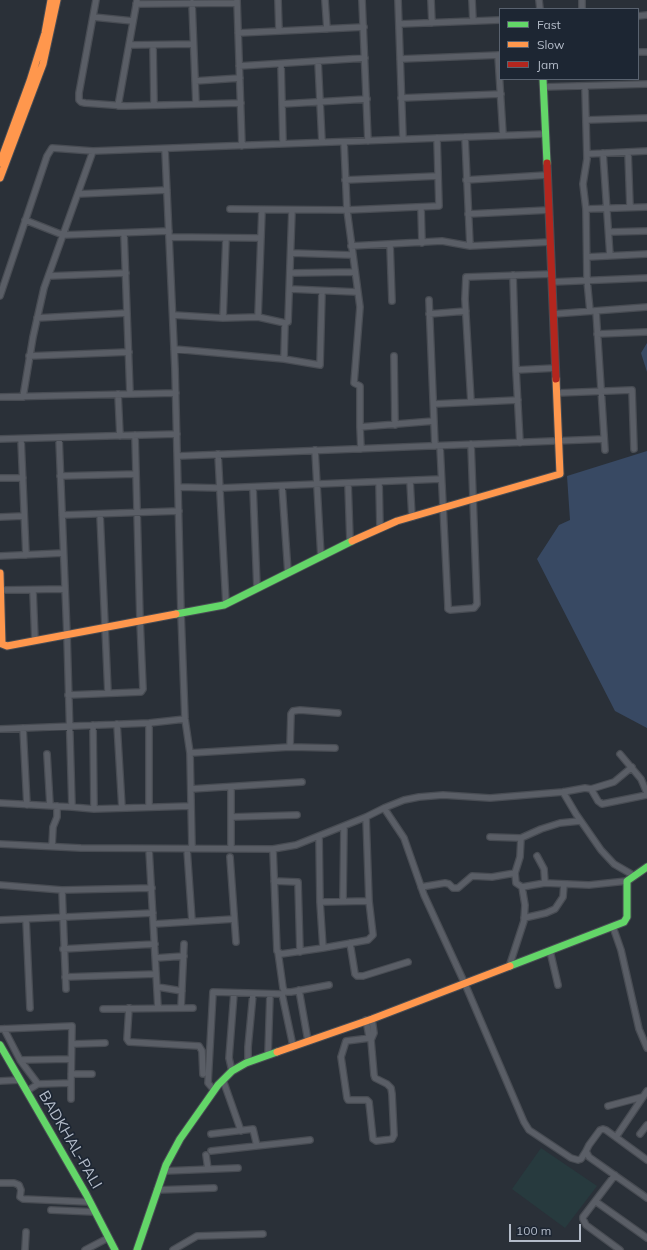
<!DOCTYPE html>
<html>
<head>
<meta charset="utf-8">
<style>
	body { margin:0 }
	#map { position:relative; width:647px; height:1250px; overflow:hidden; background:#2a3038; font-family:Mulish,sans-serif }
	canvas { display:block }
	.legend { position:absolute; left:499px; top:8px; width:140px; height:72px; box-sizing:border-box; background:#1d2633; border:1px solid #59626f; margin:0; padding:5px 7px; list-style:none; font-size:12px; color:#b4bcc9 }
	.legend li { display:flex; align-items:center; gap:8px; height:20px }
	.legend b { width:20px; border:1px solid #59626f }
	.scale { position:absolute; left:509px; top:1224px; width:72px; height:18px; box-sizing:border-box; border:2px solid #b4bcc9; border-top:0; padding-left:5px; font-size:12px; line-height:14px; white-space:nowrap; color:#b4bcc9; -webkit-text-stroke:3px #1d2633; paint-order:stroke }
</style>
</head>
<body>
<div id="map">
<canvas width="647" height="1250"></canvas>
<ul class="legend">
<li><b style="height:5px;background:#63d668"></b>Fast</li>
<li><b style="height:5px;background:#ff974d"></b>Slow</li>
<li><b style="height:5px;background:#b3261e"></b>Jam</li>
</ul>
<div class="scale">100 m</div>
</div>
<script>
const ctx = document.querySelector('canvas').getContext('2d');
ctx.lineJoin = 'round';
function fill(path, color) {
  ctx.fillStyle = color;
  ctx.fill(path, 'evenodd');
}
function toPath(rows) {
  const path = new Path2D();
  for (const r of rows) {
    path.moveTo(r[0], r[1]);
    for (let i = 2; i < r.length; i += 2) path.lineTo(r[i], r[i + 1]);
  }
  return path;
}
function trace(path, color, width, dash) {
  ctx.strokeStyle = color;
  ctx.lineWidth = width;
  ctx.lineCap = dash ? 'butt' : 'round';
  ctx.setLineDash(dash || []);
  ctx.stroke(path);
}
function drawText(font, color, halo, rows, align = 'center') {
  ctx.font = font + ' Mulish,sans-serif';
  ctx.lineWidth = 3.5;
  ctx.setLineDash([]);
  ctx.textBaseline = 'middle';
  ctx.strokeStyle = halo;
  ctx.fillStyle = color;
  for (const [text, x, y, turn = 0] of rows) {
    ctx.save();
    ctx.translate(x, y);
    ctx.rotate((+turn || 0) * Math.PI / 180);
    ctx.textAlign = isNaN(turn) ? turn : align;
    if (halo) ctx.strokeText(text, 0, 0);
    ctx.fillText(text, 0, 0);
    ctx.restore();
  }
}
fill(toPath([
	[541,1148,597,1186,565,1228,512,1189]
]), '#273a3e');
fill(toPath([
	[647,343,647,372,641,353],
	[647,451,647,728,615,711,537,559,559,525,570,520,567,476]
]), '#384963');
const street = toPath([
	[96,0,79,93,79,100,81,102,85,103,126,106,241,103],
	[237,0,242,146],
	[278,0,279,31],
	[325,0,327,29],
	[362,0,368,141],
	[398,0,403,139],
	[431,0,432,23],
	[472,0,473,21],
	[539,0,540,9],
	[582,0,582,9],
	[192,3,196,104],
	[136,4,237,3],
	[638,16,647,15],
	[93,17,133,21],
	[399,24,500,20],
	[238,33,364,27],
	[129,45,193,44],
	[153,45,154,105],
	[638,52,647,52],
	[498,55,503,135],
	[400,59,500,55],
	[318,61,322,142],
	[281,64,283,144],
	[239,66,365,58],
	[195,81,240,78],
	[585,86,587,159,583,184,586,209,587,280,590,311],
	[543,87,647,84],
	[401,98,501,94],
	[282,104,367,99],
	[118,106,137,0],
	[586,120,647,118],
	[465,137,470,246],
	[344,142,347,210,360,307,354,383,360,386,360,427],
	[165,149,175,369,181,613,185,719,190,753,192,848],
	[628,152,630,207],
	[603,153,610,256],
	[587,154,647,151],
	[345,180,438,176],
	[466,180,547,175],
	[78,194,167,190],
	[421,207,422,243],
	[230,209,347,210,439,206,437,138],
	[586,209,647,207],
	[468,214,549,210],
	[25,220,63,235,169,231],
	[609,232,647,231],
	[124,233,130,394],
	[169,237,261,238],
	[390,244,392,301],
	[351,246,442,241,470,246,550,242],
	[291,253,352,255],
	[587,257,647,254],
	[291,273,354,272],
	[513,275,516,370,520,443],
	[49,276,126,273],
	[552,282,647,278],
	[290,289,357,292],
	[0,296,47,156,52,148,93,151,545,134],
	[429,300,435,446],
	[596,311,605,450],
	[429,314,466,311],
	[553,314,647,307],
	[173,315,223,318,258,317,285,323,288,322,292,210],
	[258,317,262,210],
	[37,318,127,313],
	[223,318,226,238],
	[285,323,284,359,320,365,322,291],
	[597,334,646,332],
	[174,349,284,359],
	[29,356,129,352],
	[394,356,395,425],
	[516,370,556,368],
	[557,393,632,390,634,449],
	[118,394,120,436],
	[0,397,176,393],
	[23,397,33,337,44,288,93,151],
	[471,402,465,299,466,277,552,274],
	[434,404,518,400],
	[59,438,67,635,72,807],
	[0,439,177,434],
	[21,439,26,555],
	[440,446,448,606,448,609,450,610,474,608,477,604,471,444],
	[361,449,360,427,434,421],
	[315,450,321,557],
	[218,454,226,604],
	[178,456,604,439],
	[60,476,136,474],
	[0,478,23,478],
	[410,481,412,517],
	[379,482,380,528],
	[348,483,350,541],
	[282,486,288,573],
	[178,487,220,488,441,479],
	[253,487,257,588],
	[100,514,108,693],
	[62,515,179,511],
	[0,517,24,516],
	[0,556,63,553],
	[1,590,65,589],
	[33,591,35,641],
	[68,695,141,692,143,689,140,620,135,435],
	[117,724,122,808],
	[93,725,94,809],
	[23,728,27,805],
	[0,729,149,723,185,719],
	[290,747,291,714,293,711,300,710,338,713],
	[190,753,290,747,335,748],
	[47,754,50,805],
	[620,754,641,779,647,793],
	[191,789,302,782],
	[591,789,614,782,632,767],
	[563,792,576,814,601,850,614,864,633,875],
	[0,803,72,807,94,809,191,806],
	[149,807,149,723],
	[384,808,404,838,424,895,465,984,524,1122,529,1130,571,1158,578,1160,581,1159,586,1151],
	[231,817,297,815],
	[319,836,320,902,323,948,368,940,373,935,369,901,366,817],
	[490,837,521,838,541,829,560,823,580,821],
	[521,838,520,857,515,873,516,883,522,887,545,883,589,885,627,881],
	[0,844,81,848,273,849,296,845,366,817,384,808,404,800,419,797,443,795,490,798,563,792,585,788,591,789,598,801,602,804,647,795],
	[52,846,53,827,57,817,57,806],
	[149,849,158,1008],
	[187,849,192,921],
	[231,849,231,787],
	[273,849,277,951,281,954,323,948],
	[537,856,544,869,545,883],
	[230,857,236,942],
	[274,881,298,882,300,952],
	[0,885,62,890,152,888],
	[421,887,445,883,449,884,453,888,458,888,472,876,492,877,515,873],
	[62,890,66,989],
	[343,900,344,826],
	[320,902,369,901],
	[524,918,546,913,555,909,563,897,564,884],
	[26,919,30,1008],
	[0,920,153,913],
	[154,924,234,919],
	[613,927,621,950,639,1029,647,1048],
	[350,943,355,974,357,976,363,976,408,962],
	[63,949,155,944],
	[550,951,558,985],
	[278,952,283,988,285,992,291,992,329,985],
	[156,958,184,956],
	[509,967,524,921,525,905,522,887],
	[65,977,156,974],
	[158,987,182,991],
	[299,990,308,1041],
	[129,1008,127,1039,129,1042,199,1046,202,1051,203,1074],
	[181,1008,184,944],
	[103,1009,193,1008],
	[366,1020,369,1036,371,1040,374,1075,375,1078,387,1084,391,1088,392,1094,394,1135,392,1139,376,1141,373,1139,369,1102,367,1100,348,1100,347,1098,341,1057,346,1041,370,1038],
	[0,1029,72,1026,71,1083,38,1084,20,1060],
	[4,1029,20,1060,70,1059],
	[371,1040,374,1033,372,1019],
	[72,1044,105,1043],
	[268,1055,270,994],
	[248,1062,248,1047,253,994],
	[232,1071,229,1058,234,993],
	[71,1074,92,1074],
	[223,1080,241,1131],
	[0,1081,20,1080],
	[71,1083,71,1099],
	[214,1090,208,1083,213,992,282,994,293,1046],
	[27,1091,38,1084],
	[608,1106,642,1097],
	[211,1134,253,1129,257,1146],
	[640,1134,647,1125],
	[616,1137,647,1091],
	[211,1151,310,1140],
	[206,1155,208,1169],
	[647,1160,606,1130,603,1129,600,1130,589,1145,586,1151,589,1157,647,1198],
	[164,1171,238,1168],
	[615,1175,583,1217,583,1219,586,1225,620,1250],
	[0,1183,14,1183,19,1185,21,1190,20,1197,23,1199,90,1202],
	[157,1190,214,1188],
	[595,1201,647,1238],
	[51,1210,95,1212],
	[25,1250,26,1232],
	[85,1250,108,1238],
	[173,1250,197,1236,263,1234]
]);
const fast = toPath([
	[543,79,547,163],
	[176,614,224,605,352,541],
	[510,966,624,922,627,917,627,881,647,867],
	[0,1045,86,1194,115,1250],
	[137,1250,166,1165,180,1139,218,1085,232,1071,246,1063,277,1052]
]);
const slow = toPath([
	[0,163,30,81,45,33,51,0],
	[0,178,43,64,57,0],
	[352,541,397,521,560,474,556,379],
	[0,573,2,644,7,646,176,614],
	[277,1052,372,1019,510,966]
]);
const jam = toPath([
	[547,163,556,379]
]);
trace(street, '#484c53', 8);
trace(fast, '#484c53', 9);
trace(slow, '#484c53', 9);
trace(jam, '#484c53', 9);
trace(street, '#5a5e66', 5.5);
trace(fast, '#63d668', 7);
trace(slow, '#ff974d', 7);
trace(jam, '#b3261e', 7);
drawText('15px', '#b4bcc9', '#1d2633', [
	["BADKHAL-PALI",70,1140,60]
]);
</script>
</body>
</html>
